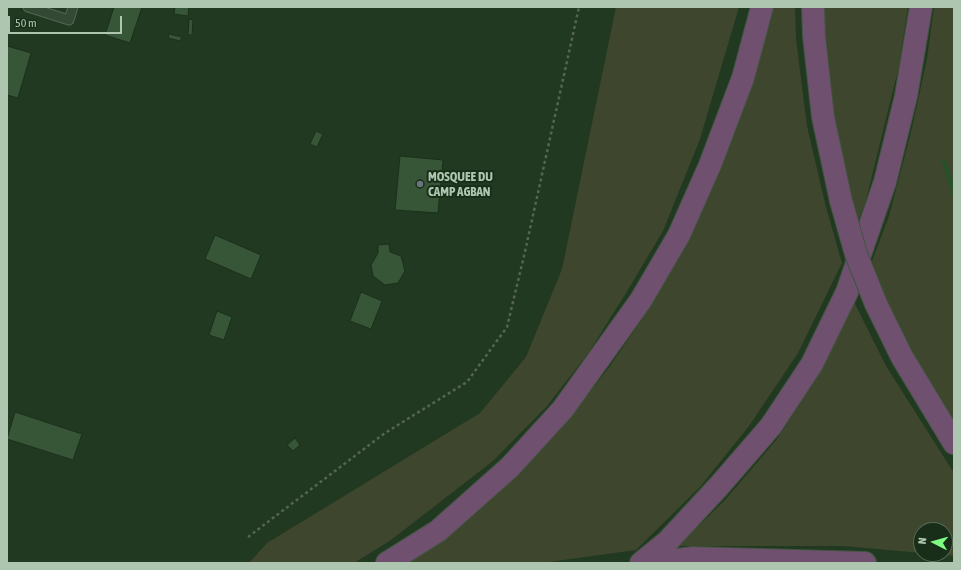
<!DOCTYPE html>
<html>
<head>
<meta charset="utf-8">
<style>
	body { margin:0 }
	#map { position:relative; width:961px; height:570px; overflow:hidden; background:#203920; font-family:"Asap Condensed",sans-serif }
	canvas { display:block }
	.frame { position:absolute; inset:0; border:8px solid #aec6af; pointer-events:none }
	.north { position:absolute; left:913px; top:522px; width:40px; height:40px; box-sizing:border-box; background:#192e19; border:1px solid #556b55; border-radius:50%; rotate:276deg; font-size:11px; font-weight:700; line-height:16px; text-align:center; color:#aec6af }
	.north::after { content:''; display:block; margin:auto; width:14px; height:18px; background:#7efb81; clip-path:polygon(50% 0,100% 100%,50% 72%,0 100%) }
	.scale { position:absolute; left:8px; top:16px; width:114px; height:18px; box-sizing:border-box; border:2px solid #aec6af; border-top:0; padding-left:5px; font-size:12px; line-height:14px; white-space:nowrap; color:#aec6af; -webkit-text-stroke:3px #192e19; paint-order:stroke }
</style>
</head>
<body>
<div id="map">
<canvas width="961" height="570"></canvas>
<div class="frame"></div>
<div class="north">N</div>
<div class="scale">50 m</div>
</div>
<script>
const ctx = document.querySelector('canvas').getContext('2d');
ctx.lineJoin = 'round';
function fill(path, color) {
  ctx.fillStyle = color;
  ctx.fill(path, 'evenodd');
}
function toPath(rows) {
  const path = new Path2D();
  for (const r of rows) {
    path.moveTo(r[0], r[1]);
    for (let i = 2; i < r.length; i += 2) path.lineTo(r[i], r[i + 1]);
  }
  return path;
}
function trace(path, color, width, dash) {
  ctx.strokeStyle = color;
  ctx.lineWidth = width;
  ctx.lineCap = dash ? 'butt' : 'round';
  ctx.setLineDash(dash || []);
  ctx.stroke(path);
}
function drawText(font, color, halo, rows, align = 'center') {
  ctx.font = font + ' "Asap Condensed",sans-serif';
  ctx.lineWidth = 4;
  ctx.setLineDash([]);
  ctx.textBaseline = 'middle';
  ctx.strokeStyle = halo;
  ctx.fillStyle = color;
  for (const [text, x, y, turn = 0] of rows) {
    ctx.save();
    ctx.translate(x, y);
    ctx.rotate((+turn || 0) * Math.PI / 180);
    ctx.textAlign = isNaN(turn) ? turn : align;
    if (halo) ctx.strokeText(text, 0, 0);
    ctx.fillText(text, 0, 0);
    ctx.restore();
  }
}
fill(toPath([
	[616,7,739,7,700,139,663,231,626,293,589,352,547,406,493,461,391,540,354,563,249,563,267,543,480,413,526,357,562,269],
	[769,7,795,7,796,39,807,126,826,207,842,263,798,353,749,426,700,487,636,550,542,563,397,563,569,418,610,366,648,310,687,244,717,177],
	[819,7,908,7,899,66,866,200,858,222,831,118],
	[934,7,954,7,954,423,910,351,887,303,872,261,889,216,911,132,927,59],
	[854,302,886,366,954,473,954,556,933,554,945,554,945,530,921,530,921,553,844,546,678,546,725,500,777,439,821,371]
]), '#3e462d');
trace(toPath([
	[944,162,954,193]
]), '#285128', 4.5);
const building = toPath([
	[114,7,142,7,130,43,105,35,114,7],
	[175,7,189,7,188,16,174,14,175,7],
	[189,19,193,20,192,35,188,35,189,19],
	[169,34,182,37,180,41,168,38,169,34],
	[7,46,31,53,18,98,7,95,7,46],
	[316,131,323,134,317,147,310,144,316,131],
	[400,156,443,160,438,213,395,210,400,156],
	[215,235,261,255,251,279,205,259,215,235],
	[389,244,390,252,401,256,405,271,398,283,385,285,373,276,371,265,378,253,378,245,389,244],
	[361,292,382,301,371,329,350,321,361,292],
	[217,311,232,317,224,340,209,335,217,311],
	[15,412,82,434,73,460,7,439,15,412],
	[295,438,300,445,293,451,287,445,295,438]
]);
fill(building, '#375537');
trace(building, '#1b301b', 1);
const lane = toPath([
	[28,7,69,20,73,7]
]);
const highway = toPath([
	[813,7,814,36,823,117,841,201],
	[876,304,902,357,954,443],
	[387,563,438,531,510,467,563,409,641,300,679,235,710,165,743,78,762,7],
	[641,563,668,541,719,486,771,426,812,364,847,292,885,182,906,96,921,7],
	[654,563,693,558,865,563]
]);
trace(lane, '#516752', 11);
trace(highway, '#3e543f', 24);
trace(toPath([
	[248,537,385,433,467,382,507,327,524,256,579,7]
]), '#57654e', 2.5, [3, 3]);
trace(lane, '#344934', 9);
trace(highway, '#70506f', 22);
const highwayBridge = toPath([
	[841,201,856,254,876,304]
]);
trace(highwayBridge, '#3e543f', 24, []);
trace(highwayBridge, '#70506f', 22);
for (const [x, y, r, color] of [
	[420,184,4,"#6b7280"]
]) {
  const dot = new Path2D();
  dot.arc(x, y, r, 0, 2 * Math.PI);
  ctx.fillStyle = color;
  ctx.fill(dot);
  trace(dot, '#192e19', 1.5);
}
drawText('bold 13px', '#aec6af', '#192e19', [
	["MOSQUEE DU",428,177],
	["CAMP AGBAN",428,192]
], 'left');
</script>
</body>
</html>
